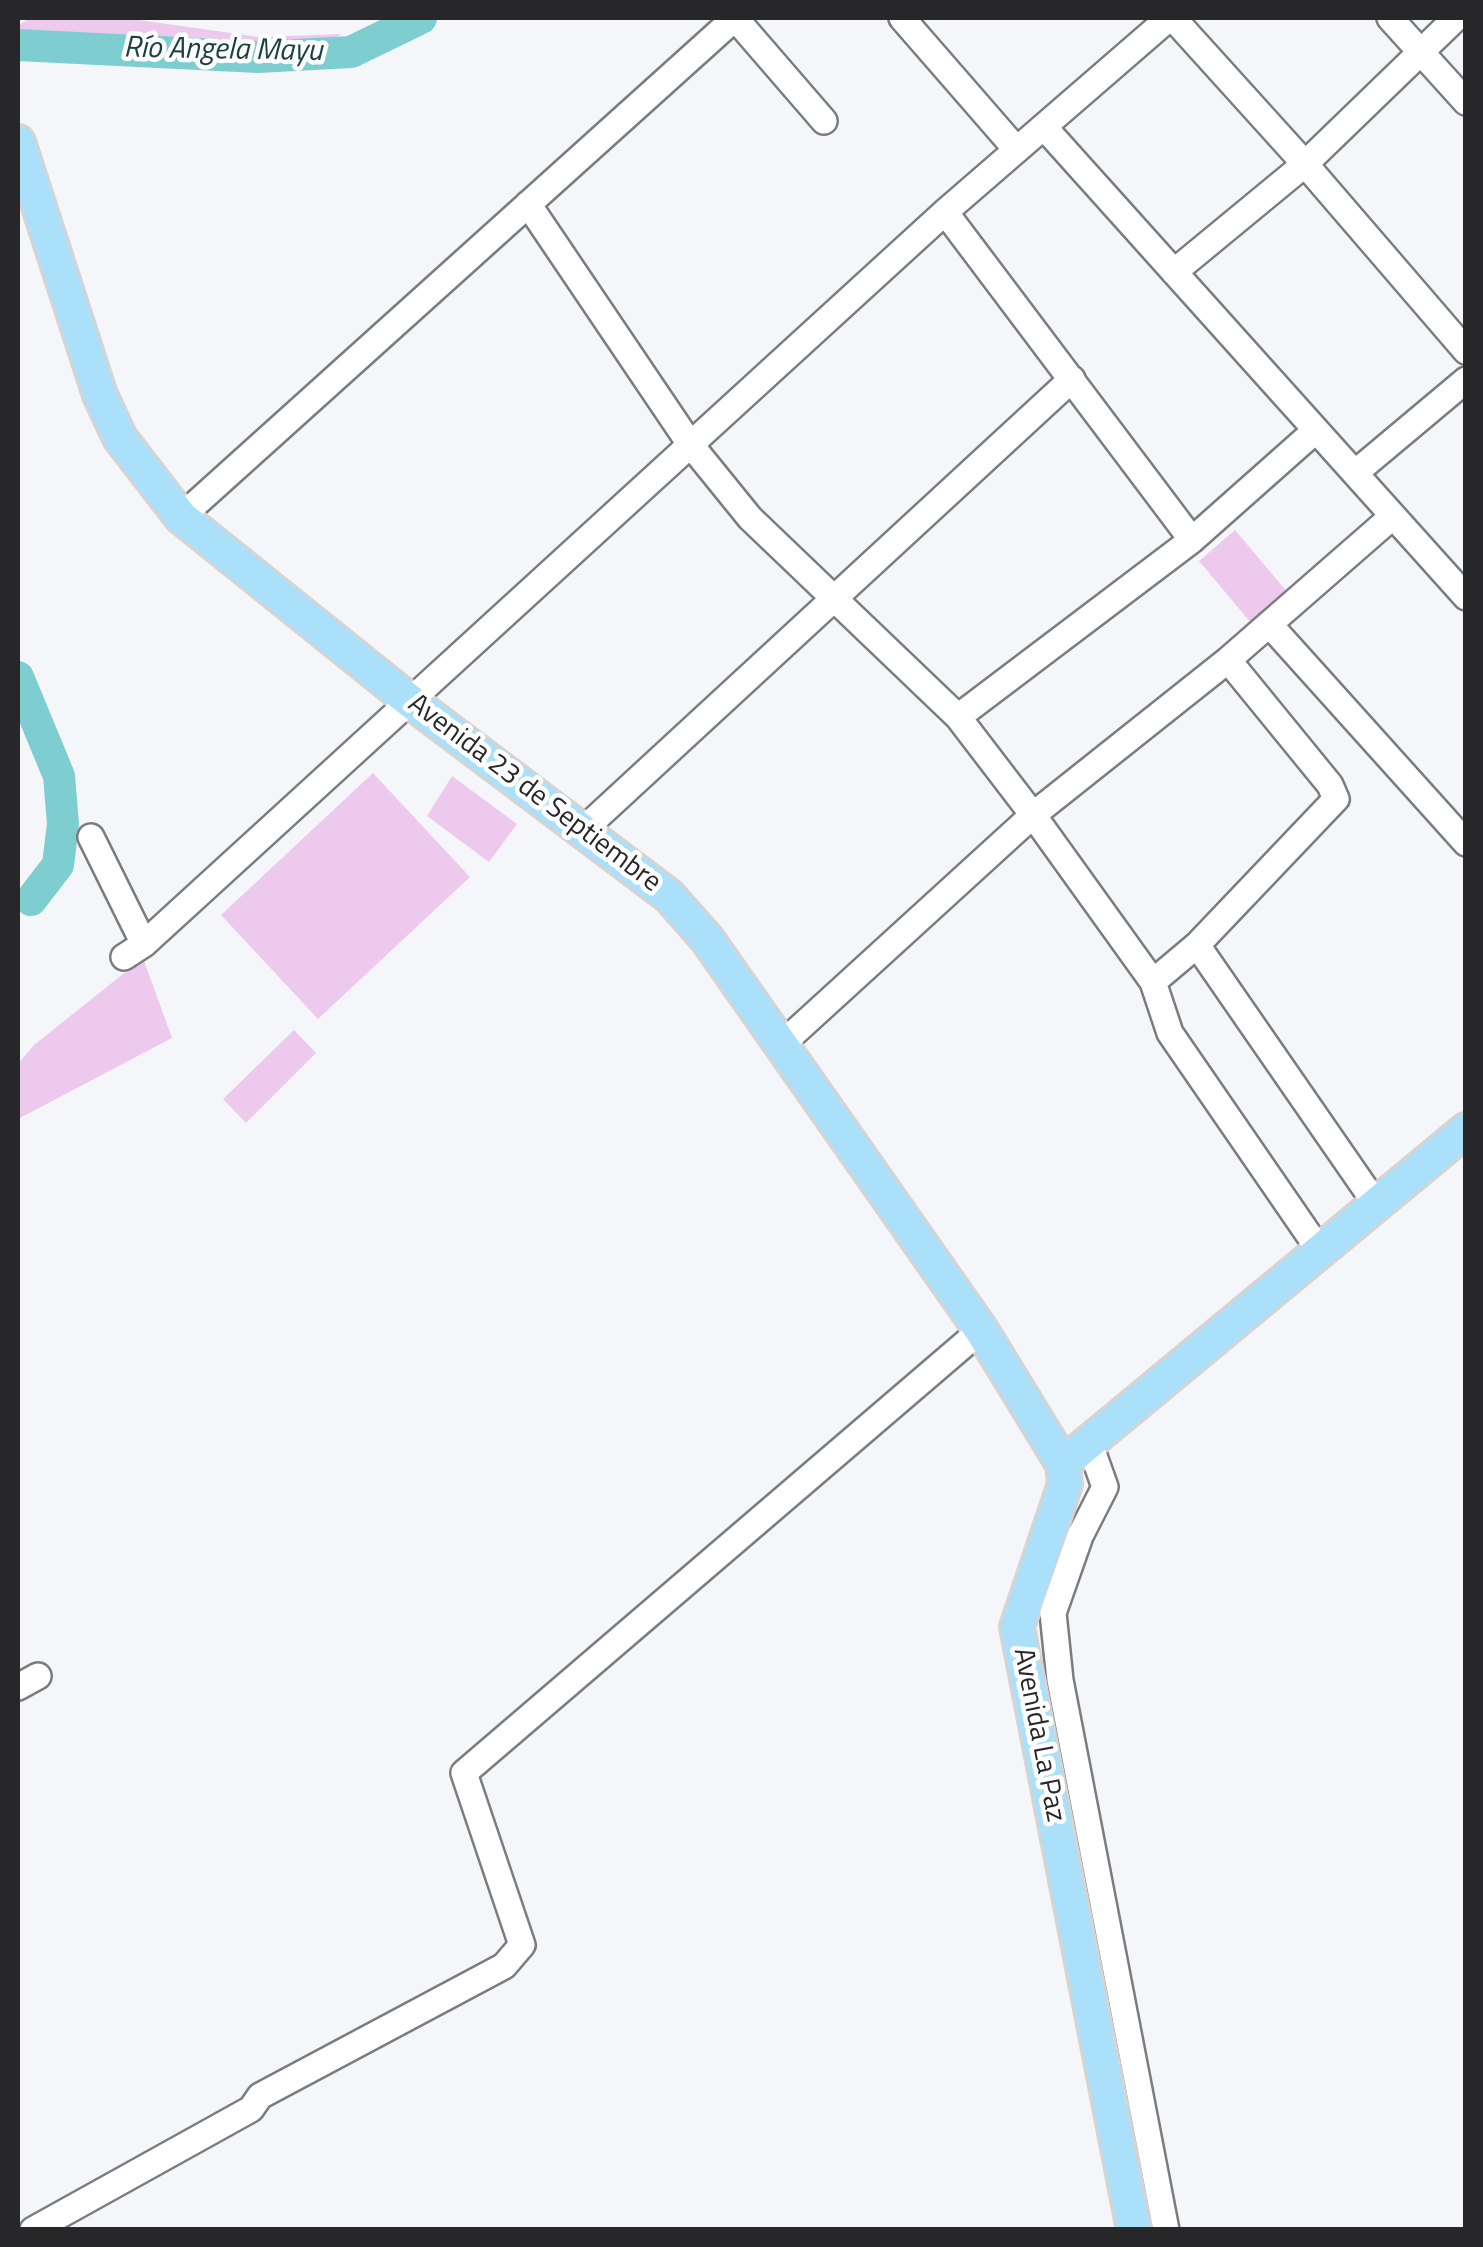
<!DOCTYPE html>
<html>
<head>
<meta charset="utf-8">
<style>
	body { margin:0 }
	#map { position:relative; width:1483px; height:2247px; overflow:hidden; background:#f5f6f9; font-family:"Titillium Web",sans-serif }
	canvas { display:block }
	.frame { position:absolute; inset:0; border:20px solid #272729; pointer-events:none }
</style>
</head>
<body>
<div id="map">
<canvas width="1483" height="2247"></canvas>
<div class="frame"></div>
</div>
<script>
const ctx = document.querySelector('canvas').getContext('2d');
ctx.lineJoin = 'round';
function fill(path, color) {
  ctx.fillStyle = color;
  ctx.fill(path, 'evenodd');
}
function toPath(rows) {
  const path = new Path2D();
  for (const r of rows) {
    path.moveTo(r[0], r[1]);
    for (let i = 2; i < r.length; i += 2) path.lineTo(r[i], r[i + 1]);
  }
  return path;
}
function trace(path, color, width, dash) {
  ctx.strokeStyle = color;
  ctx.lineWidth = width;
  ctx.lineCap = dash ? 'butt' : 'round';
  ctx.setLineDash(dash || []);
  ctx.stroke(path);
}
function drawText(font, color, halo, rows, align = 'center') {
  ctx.font = font + ' "Titillium Web",sans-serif';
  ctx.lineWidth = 9;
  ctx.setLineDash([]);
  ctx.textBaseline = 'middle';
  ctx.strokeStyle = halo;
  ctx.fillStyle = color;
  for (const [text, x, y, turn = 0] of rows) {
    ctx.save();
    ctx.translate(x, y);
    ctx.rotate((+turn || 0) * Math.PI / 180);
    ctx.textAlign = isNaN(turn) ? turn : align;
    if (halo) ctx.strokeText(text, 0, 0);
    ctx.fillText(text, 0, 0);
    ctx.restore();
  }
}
fill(toPath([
	[31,18,125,18,259,37,342,34,322,44,250,48,50,35,18,36,18,25],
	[1235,530,1288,593,1252,624,1199,561],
	[373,773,470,877,318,1019,221,915],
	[452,776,517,824,489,862,427,816],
	[143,958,172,1038,18,1119,18,1064,34,1045],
	[294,1030,316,1053,246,1123,223,1099]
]), '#eec9ee');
trace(toPath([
	[18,45,258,57,351,52,421,18],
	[18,677,59,776,63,824,58,865,31,900]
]), '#7eced1', 32);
const minor = toPath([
	[902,18,1016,149],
	[1173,18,1305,164,1466,351],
	[1390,18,1466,102],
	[1044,127,1466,597],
	[528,204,690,444,750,518,958,717,1033,815,1153,982,1170,1033,1320,1251],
	[945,212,1192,540],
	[1174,272,1305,164,1456,18],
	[1355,473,1466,380],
	[181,517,735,18,824,121],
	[1269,624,1466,843],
	[958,717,1192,540,1316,430],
	[582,831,1072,379],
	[91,837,144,944],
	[1197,945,1376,1204],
	[124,957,144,944,945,212,1169,18],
	[1153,982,1197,945,1336,799,1330,785,1228,660],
	[782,1044,1033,815,1228,660,1393,516],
	[1089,1442,1105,1487,1080,1536,1053,1613,1060,1680,1166,2230],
	[18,1687,38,1676],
	[33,2230,251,2109,260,2096,504,1966,522,1945,464,1773,981,1330]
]);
const major = toPath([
	[18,142,100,395,120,438,181,517,410,701,669,896,707,939,981,1330,1063,1464,1065,1484,1017,1627,1134,2230],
	[1063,1464,1466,1130]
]);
trace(minor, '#7b7c7f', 30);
trace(major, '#d4d4d4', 38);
trace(minor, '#fff', 25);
trace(major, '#abe0fa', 32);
drawText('28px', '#272729', '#fff', [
	["Avenida 23 de Septiembre",534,794,37],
	["Avenida La Paz",1038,1735,79]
]);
drawText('italic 30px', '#1a4042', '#fff', [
	["Río Angela Mayu",223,51,1]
]);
</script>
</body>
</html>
